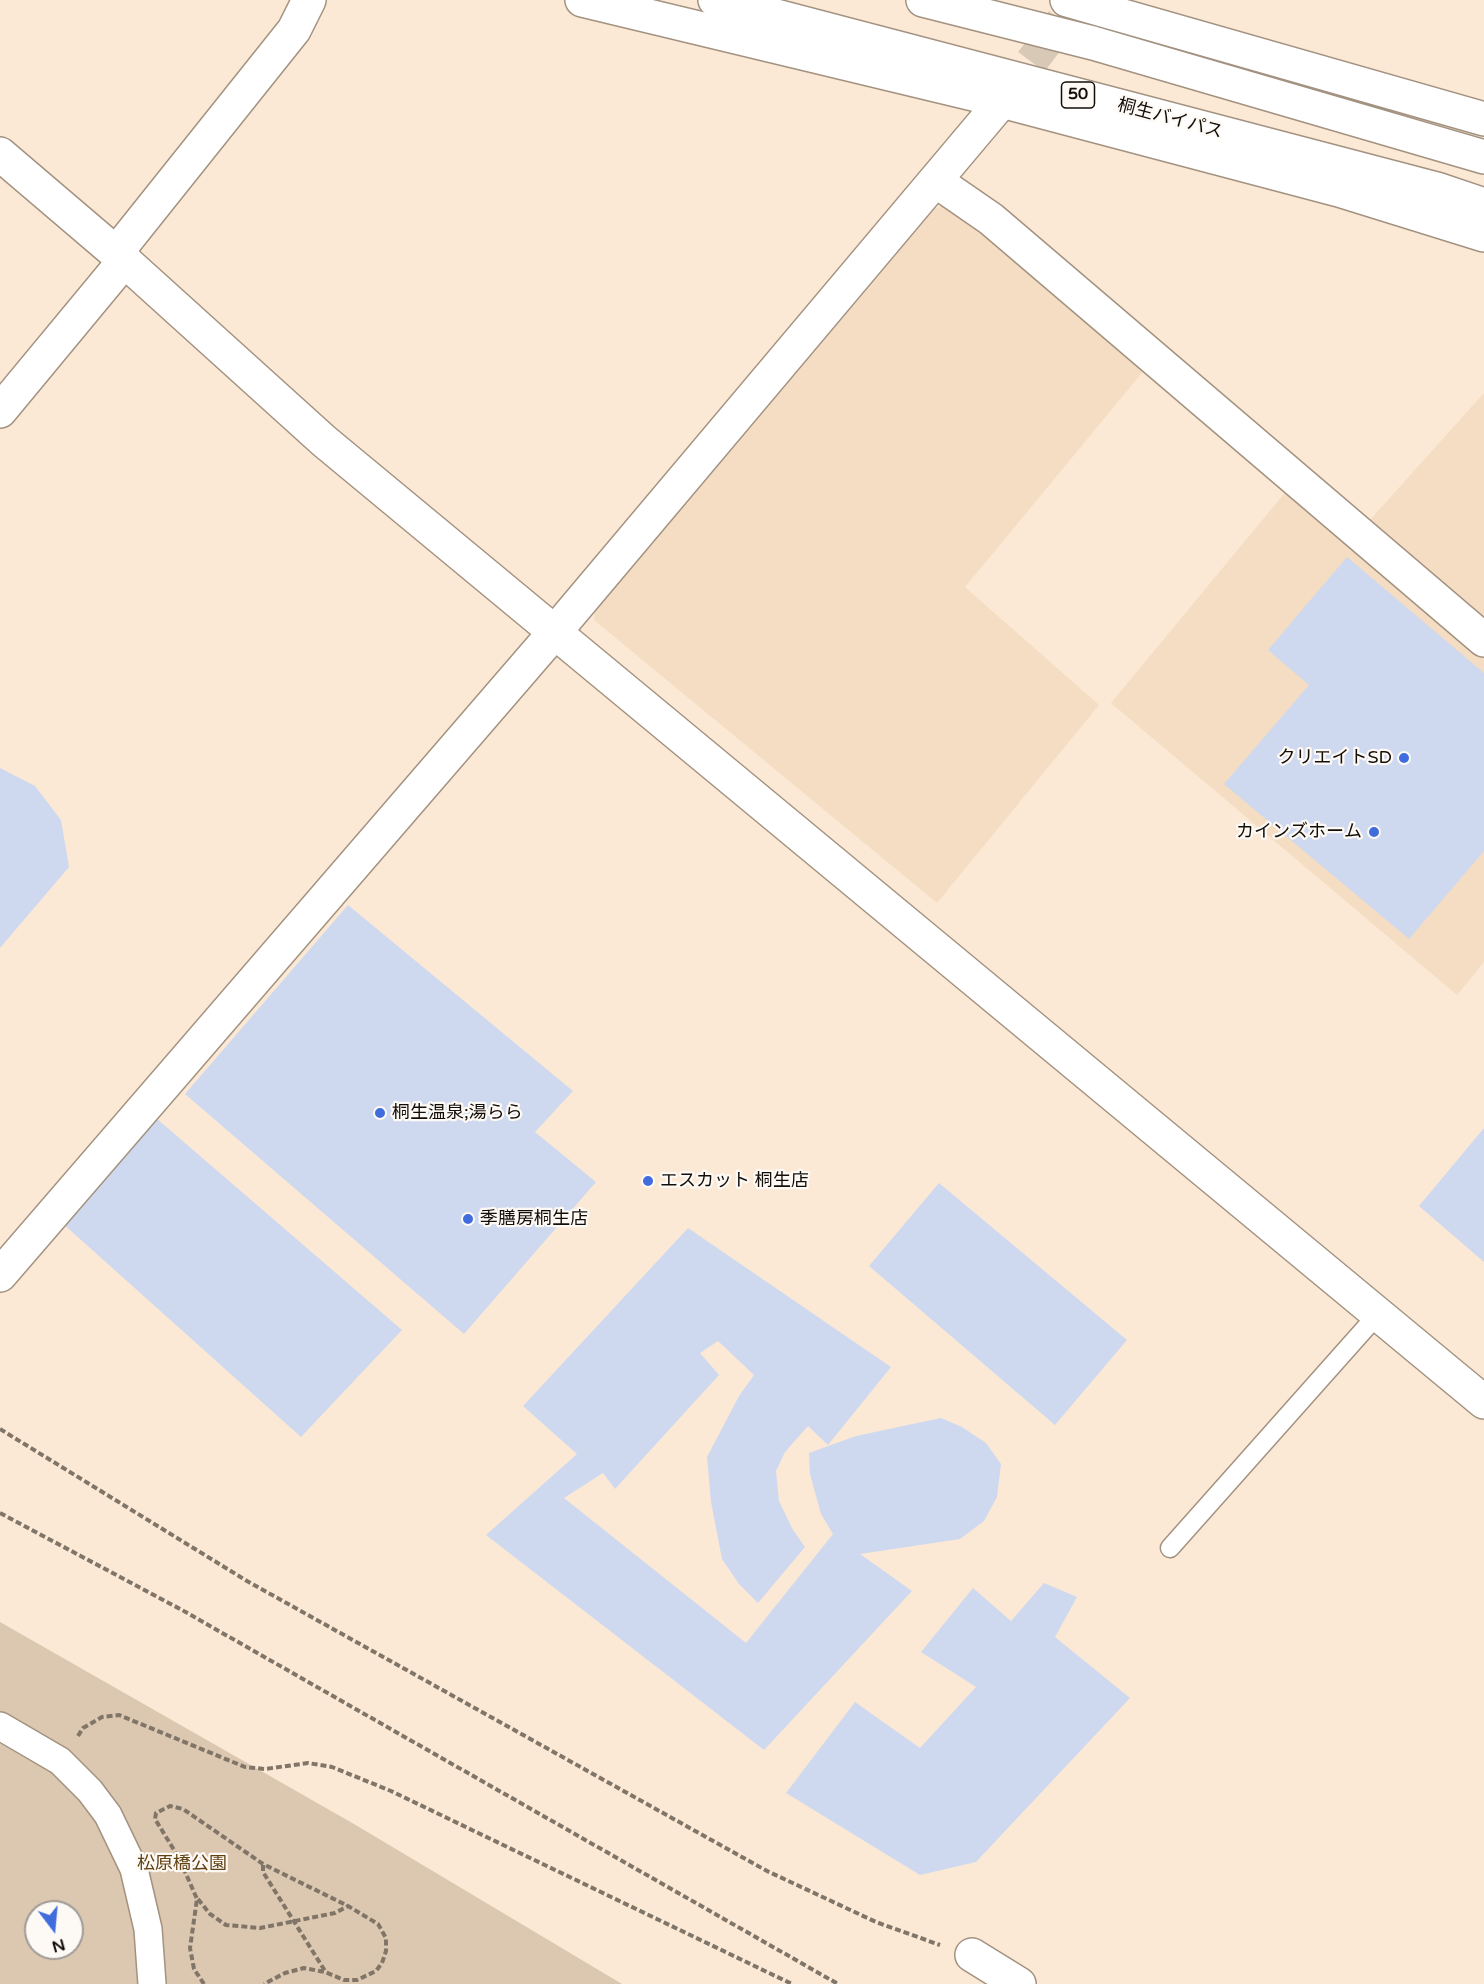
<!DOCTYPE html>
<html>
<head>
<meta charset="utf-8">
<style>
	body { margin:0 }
	#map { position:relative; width:1484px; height:1984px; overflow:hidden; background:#fbe9d5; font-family:"Varela Round",sans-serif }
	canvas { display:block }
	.north { position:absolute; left:24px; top:1900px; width:60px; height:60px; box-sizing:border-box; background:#fdf9f5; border:2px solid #9f9b96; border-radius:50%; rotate:164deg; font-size:16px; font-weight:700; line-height:24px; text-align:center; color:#130d07 }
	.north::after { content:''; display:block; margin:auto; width:21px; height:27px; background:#406cde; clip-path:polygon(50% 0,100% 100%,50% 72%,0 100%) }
</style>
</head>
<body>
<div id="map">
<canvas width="1484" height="1984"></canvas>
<div class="north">N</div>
</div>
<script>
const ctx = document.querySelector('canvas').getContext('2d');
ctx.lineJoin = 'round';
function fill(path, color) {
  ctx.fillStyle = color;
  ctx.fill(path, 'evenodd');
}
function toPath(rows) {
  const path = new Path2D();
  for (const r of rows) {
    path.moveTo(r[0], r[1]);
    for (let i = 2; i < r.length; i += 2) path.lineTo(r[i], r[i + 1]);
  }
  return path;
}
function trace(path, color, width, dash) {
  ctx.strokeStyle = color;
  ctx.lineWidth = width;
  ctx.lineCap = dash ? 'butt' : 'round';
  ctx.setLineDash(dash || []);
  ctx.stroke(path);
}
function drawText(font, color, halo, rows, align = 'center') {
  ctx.font = font + ' "Varela Round","Noto Sans JP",sans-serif';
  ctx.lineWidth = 4.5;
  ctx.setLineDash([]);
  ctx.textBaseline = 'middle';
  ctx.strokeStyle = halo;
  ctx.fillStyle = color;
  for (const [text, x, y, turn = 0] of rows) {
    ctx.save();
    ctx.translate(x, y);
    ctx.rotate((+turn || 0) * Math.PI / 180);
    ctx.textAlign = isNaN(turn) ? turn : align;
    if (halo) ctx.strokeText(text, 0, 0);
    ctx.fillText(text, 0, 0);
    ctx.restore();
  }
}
fill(toPath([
	[948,204,1146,368,965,587,1099,705,937,903,594,620,596,596,924,212],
	[1484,393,1484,619,1369,521],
	[1288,489,1484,653,1484,962,1457,995,1111,703]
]), '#f4ddc3');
fill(toPath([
	[0,1622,354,1824,622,1984,0,1984],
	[36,1912,72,1912,72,1948,36,1948]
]), '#dcc7b0');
fill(toPath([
	[1347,557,1484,673,1484,851,1409,939,1224,784,1309,685,1268,650],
	[0,768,35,786,61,820,69,867,0,948],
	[348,905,573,1091,535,1132,596,1182,464,1334,185,1094],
	[156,1118,402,1330,301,1437,61,1222],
	[1484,1128,1484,1262,1419,1206],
	[939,1183,1127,1340,1055,1425,869,1266],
	[688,1228,891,1367,828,1445,808,1426,785,1452,776,1471,779,1501,793,1530,805,1547,758,1603,739,1584,722,1559,711,1502,707,1457,739,1396,754,1375,718,1341,700,1353,719,1375,615,1489,603,1473,564,1498,746,1643,833,1534,821,1514,810,1474,809,1453,856,1436,941,1418,962,1427,986,1443,1001,1464,997,1497,984,1521,960,1539,860,1554,912,1591,764,1750,486,1535,577,1454,523,1406],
	[1044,1583,1077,1597,1055,1637,1130,1698,976,1862,920,1875,786,1793,855,1702,920,1748,976,1687,921,1652,973,1588,1011,1621]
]), '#ced9ef');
trace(toPath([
	[1002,101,1062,21]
]), '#d8c8b6', 33, [33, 16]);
const service = toPath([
	[1170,1548,1378,1314]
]);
const pedestrian = toPath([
	[0,1726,60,1761,90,1791,108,1815,134,1869,148,1929,152,1984]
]);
const minor = toPath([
	[582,0,1002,101,1339,190,1484,235],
	[936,181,991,219,1484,640],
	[116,253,294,30,309,0],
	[0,411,125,260],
	[0,1275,554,633,1002,101],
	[972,1955,1019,1984]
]);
const tertiary = toPath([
	[0,154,116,253,324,441,1484,1402]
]);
const trunk = toPath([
	[715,0,1440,190,1484,205],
	[923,0,1093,43,1484,157],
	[1067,0,1484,119]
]);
trace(service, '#a39280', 21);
trace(pedestrian, '#a39280', 30);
trace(minor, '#a39280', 36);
trace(tertiary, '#a39280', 36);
trace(trunk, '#a39280', 36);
trace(toPath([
	[0,1429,247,1581,767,1871,876,1922,940,1945],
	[0,1513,182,1610,838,1984],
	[78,1736,83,1728,102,1717,119,1715,245,1767,265,1769,308,1763,332,1767,391,1791,792,1984],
	[263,1865,263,1872,325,1971],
	[198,1899,210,1914,226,1925,260,1928,335,1913,348,1906],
	[204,1984,194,1969,190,1948,197,1899,179,1858,155,1819,156,1813,170,1806,183,1809,263,1864,348,1906,378,1924,386,1938,386,1951,382,1963,376,1971,357,1980,344,1980,325,1972,304,1968,285,1973,264,1984]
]), '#817568', 4, [6, 3]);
trace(service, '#fff', 18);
trace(pedestrian, '#fff', 27);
trace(minor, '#fff', 33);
trace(tertiary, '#fff', 33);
trace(trunk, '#fff', 33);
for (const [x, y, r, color] of [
	[1404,758,6,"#406cde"],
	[1374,832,6,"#406cde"],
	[380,1113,6,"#406cde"],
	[648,1181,6,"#406cde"],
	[468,1219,6,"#406cde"]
]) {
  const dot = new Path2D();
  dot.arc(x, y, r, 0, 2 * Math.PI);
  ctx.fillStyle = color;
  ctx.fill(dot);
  trace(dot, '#fdf9f5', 2);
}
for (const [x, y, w] of [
	[1078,95,33]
]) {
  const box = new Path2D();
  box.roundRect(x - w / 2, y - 13, w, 26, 4.5);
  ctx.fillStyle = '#fdf9f5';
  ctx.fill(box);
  trace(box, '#130d07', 1.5);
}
drawText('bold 16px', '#130d07', null, [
	["50",1078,95]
]);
drawText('18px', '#130d07', '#fdf9f5', [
	["桐生バイパス",1170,119,15]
]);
drawText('18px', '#130d07', '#fdf9f5', [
	["クリエイトSD",1392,758,"right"],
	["カインズホーム",1362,832,"right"],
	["桐生温泉;湯らら",392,1113],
	["エスカット 桐生店",660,1181],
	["季膳房桐生店",480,1219]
], 'left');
drawText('18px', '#624113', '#fdf9f5', [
	["松原橋公園",182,1864]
]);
</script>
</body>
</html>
